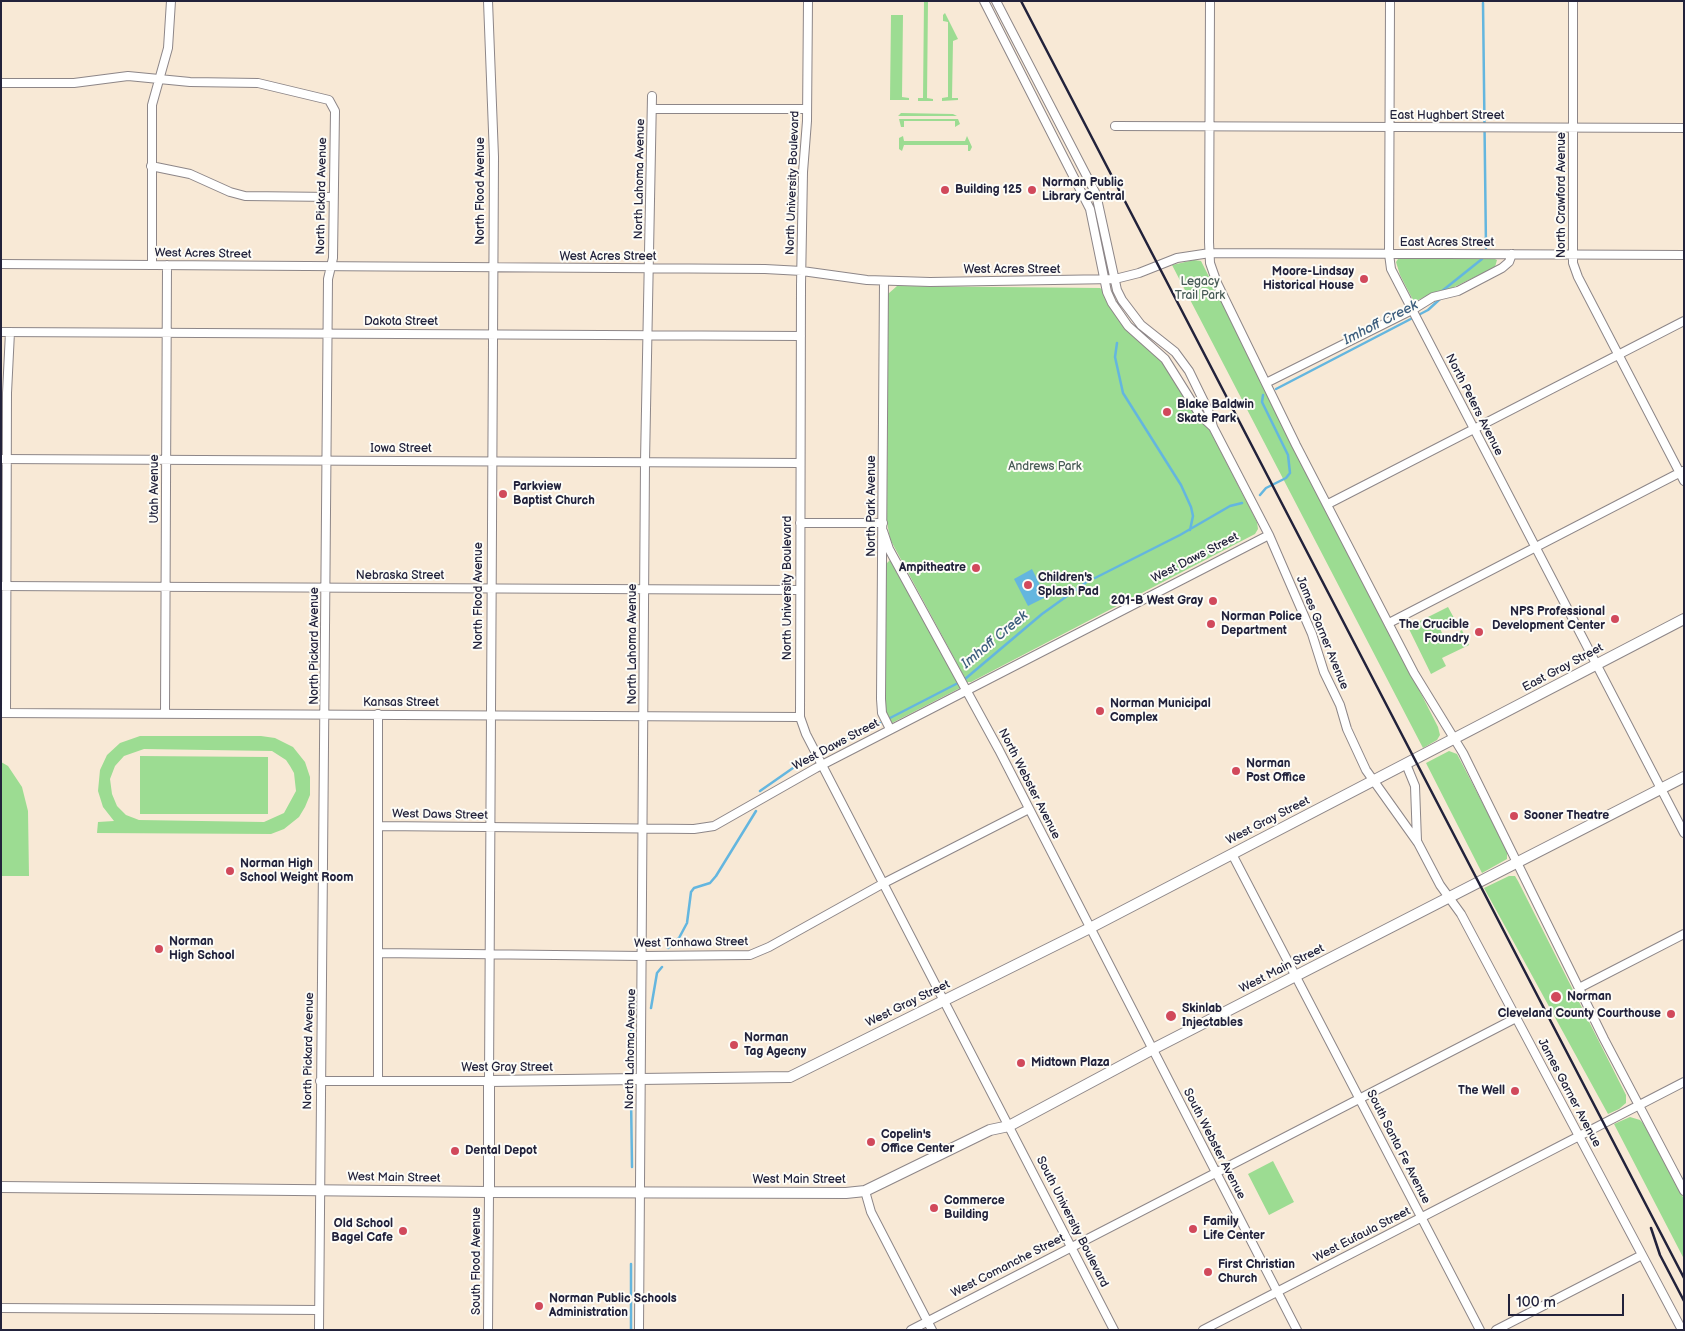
<!DOCTYPE html>
<html>
<head>
<meta charset="utf-8">
<style>
	body { margin:0 }
	#map { position:relative; width:1685px; height:1331px; overflow:hidden; background:#f8e9d6; font-family:"Balsamiq Sans",sans-serif }
	canvas { display:block }
	.frame { position:absolute; inset:0; border:2px solid #22223b; pointer-events:none }
	.scale { position:absolute; left:1508px; top:1294px; width:116px; height:22px; box-sizing:border-box; border:2px solid #22223b; border-top:0; padding-left:6px; font-size:15px; line-height:18px; white-space:nowrap; color:#22223b; -webkit-text-stroke:4px #fdfcf7; paint-order:stroke }
</style>
</head>
<body>
<div id="map">
<canvas width="1685" height="1331"></canvas>
<div class="frame"></div>
<div class="scale">100 m</div>
</div>
<script>
const ctx = document.querySelector('canvas').getContext('2d');
ctx.lineJoin = 'round';
function fill(path, color) {
  ctx.fillStyle = color;
  ctx.fill(path, 'evenodd');
}
function toPath(rows) {
  const path = new Path2D();
  for (const r of rows) {
    path.moveTo(r[0], r[1]);
    for (let i = 2; i < r.length; i += 2) path.lineTo(r[i], r[i + 1]);
  }
  return path;
}
function trace(path, color, width, dash) {
  ctx.strokeStyle = color;
  ctx.lineWidth = width;
  ctx.lineCap = dash ? 'butt' : 'round';
  ctx.setLineDash(dash || []);
  ctx.stroke(path);
}
function drawText(font, color, halo, rows, align = 'center') {
  ctx.font = font + ' "Balsamiq Sans",sans-serif';
  ctx.lineWidth = 4;
  ctx.setLineDash([]);
  ctx.textBaseline = 'middle';
  ctx.strokeStyle = halo;
  ctx.fillStyle = color;
  for (const [text, x, y, turn = 0] of rows) {
    ctx.save();
    ctx.translate(x, y);
    ctx.rotate((+turn || 0) * Math.PI / 180);
    ctx.textAlign = isNaN(turn) ? turn : align;
    if (halo) ctx.strokeText(text, 0, 0);
    ctx.fillText(text, 0, 0);
    ctx.restore();
  }
}
fill(toPath([
	[924,1,928,1,927,98,933,99,933,101,918,101,918,98,923,98],
	[945,13,958,39,953,41,952,98,958,98,958,100,942,101,942,98,948,97,948,22,943,21,943,15],
	[891,15,903,15,902,97,909,98,909,100,890,100],
	[901,113,953,114,957,116,898,116],
	[899,119,958,119,960,124,955,127,955,121,904,121,904,127,901,127],
	[903,136,904,141,965,141,967,136,972,147,970,151,968,151,968,145,904,145,902,151,899,149,899,138],
	[1493,258,1497,260,1495,267,1446,291,1435,292,1416,301,1413,300,1400,275,1396,262,1398,259],
	[1194,260,1201,261,1438,727,1440,735,1437,740,1423,748,1172,265],
	[897,286,1100,288,1103,290,1108,301,1165,363,1198,416,1209,429,1257,522,1258,529,1255,534,971,682,967,682,890,539,887,522,888,294],
	[891,559,960,688,892,723,885,709,885,652,886,564],
	[1448,607,1454,618,1439,626,1445,640,1449,644,1462,637,1460,631,1462,630,1469,645,1442,658,1446,666,1431,674,1408,627],
	[261,736,275,738,293,747,305,762,310,777,310,795,305,807,299,817,284,829,271,834,97,833,98,822,114,821,103,807,98,791,100,770,107,755,120,743,140,736],
	[144,749,272,751,286,760,290,766,294,773,296,791,284,813,264,822,139,820,126,815,117,806,112,794,110,779,115,766,124,756],
	[1449,751,1457,754,1507,850,1507,859,1482,873,1426,763],
	[140,756,268,757,268,814,140,814],
	[1,762,8,766,22,787,28,811,29,876,1,876],
	[1509,876,1515,876,1518,881,1626,1095,1626,1103,1619,1109,1608,1114,1484,888],
	[1630,1117,1640,1120,1643,1123,1684,1199,1684,1259,1614,1124],
	[1273,1161,1294,1202,1269,1215,1248,1174]
]), '#9cdc92');
fill(toPath([
	[1032,569,1046,597,1028,606,1014,579]
]), '#64b6df');
trace(toPath([
	[1483,3,1486,248],
	[1117,343,1115,357,1123,393,1181,485,1191,507,1193,516,1190,530],
	[1276,389,1428,310,1440,299,1442,291,1482,259],
	[1260,495,1266,488,1286,478,1290,473,1288,455,1262,402,1263,395],
	[1095,578,1180,535,1230,506,1242,503],
	[965,679,1042,614,1088,581],
	[890,718,958,683],
	[760,791,803,761,880,723],
	[668,948,679,938,687,923,691,892,694,888,710,883,716,876,756,811],
	[651,1008,657,973,662,967],
	[632,1065,631,1018,633,1014],
	[631,1096,632,1167],
	[631,1330,631,1264]
]), '#64b6df', 2.5);
const minor = toPath([
	[808,1,807,121,803,172,801,285,800,717,806,734,1114,1330],
	[984,1,1090,209,1107,292,1112,303,1128,326,1165,359,1200,415,1213,427],
	[996,1,1096,194,1117,290,1122,300,1141,325,1175,352,1189,371,1208,410,1213,427,1269,535,1312,634,1324,672,1340,705,1347,729,1366,770,1418,843,1440,885,1461,914,1682,1330],
	[1210,1,1209,242,1210,263,1217,283,1296,445,1414,673,1463,753,1604,1039,1684,1191],
	[1390,1,1389,254,1391,269,1684,833],
	[1573,1,1573,263,1578,277,1684,481],
	[1,83,74,83,128,76,190,82,258,83,329,100,335,111,333,258,328,279,319,1330],
	[652,109,807,109],
	[1115,126,1684,128],
	[151,166,190,174,230,192,245,196,333,197],
	[1,264,765,269,802,271,867,280,930,282,1115,279,1139,273,1177,258,1210,253,1684,255],
	[152,265,152,105,168,48,171,1],
	[884,281,881,699,882,713,890,729],
	[1,332,801,336],
	[1266,383,1412,310,1433,297,1458,291,1502,268,1509,262,1512,254],
	[1,459,800,463],
	[1328,504,1684,321],
	[800,523,883,523],
	[883,531,889,549,999,750,1297,1330],
	[1,586,799,590],
	[1389,623,1683,471],
	[1,713,800,717],
	[6,713,7,393,10,332],
	[165,713,167,265],
	[1406,764,1415,786,1417,841],
	[379,826,694,829,714,826,816,768,1269,535],
	[1232,854,1480,1330],
	[378,953,643,956,750,955,769,947,884,883,1029,809],
	[1579,988,1684,934],
	[320,1081,489,1081,494,157,488,1],
	[378,1081,378,714],
	[865,1191,871,1212,932,1330],
	[1,1308,319,1310],
	[488,1330,489,1192],
	[639,1330,645,462,652,96],
	[911,1330,1516,1018],
	[1203,1330,1684,1082],
	[1496,1330,1642,1255]
]);
const major = toPath([
	[1,1187,489,1192,846,1193,865,1191,990,1130,1009,1126,1153,1049,1684,777],
	[489,1192,489,1081,790,1077,1090,928,1684,619]
]);
trace(minor, '#8d8688', 10);
trace(major, '#8d8688', 12);
trace(minor, '#fff', 8);
trace(major, '#fff', 10);
trace(toPath([
	[1021,1,1684,1278],
	[1651,1228,1660,1255,1684,1301]
]), '#22223b', 2.5);
for (const [x, y, r, color] of [
	[945,190,5,"#d1495b"],
	[1032,190,5,"#d1495b"],
	[1364,279,5,"#d1495b"],
	[1167,412,5,"#d1495b"],
	[503,494,5,"#d1495b"],
	[976,568,5,"#d1495b"],
	[1028,585,5,"#d1495b"],
	[1213,601,5,"#d1495b"],
	[1615,619,5,"#d1495b"],
	[1211,624,5,"#d1495b"],
	[1479,632,5,"#d1495b"],
	[1100,711,5,"#d1495b"],
	[1236,771,5,"#d1495b"],
	[1514,816,5,"#d1495b"],
	[230,871,5,"#d1495b"],
	[159,949,5,"#d1495b"],
	[1556,997,6,"#d1495b"],
	[1671,1014,5,"#d1495b"],
	[1171,1016,6,"#d1495b"],
	[734,1045,5,"#d1495b"],
	[1021,1063,5,"#d1495b"],
	[1515,1091,5,"#d1495b"],
	[871,1142,5,"#d1495b"],
	[455,1151,5,"#d1495b"],
	[934,1208,5,"#d1495b"],
	[1193,1229,5,"#d1495b"],
	[403,1231,5,"#d1495b"],
	[1208,1272,5,"#d1495b"],
	[539,1306,5,"#d1495b"]
]) {
  const dot = new Path2D();
  dot.arc(x, y, r, 0, 2 * Math.PI);
  ctx.fillStyle = color;
  ctx.fill(dot);
  trace(dot, '#fdfcf7', 2);
}
drawText('12px', '#22223b', '#fdfcf7', [
	["East Hughbert Street",1447,116],
	["North Lahoma Avenue",640,179,-89],
	["North University Boulevard",793,183,-88],
	["North Flood Avenue",481,191,-90],
	["North Crawford Avenue",1562,195,-90],
	["North Pickard Avenue",322,196,-89],
	["East Acres Street",1447,243],
	["West Acres Street",203,254,1],
	["West Acres Street",608,257],
	["West Acres Street",1012,270],
	["Dakota Street",401,322],
	["North Peters Avenue",1474,405,63],
	["Iowa Street",401,449],
	["Utah Avenue",155,489,-90],
	["North Park Avenue",872,506,-90],
	["West Daws Street",1195,558,-27],
	["Nebraska Street",400,576],
	["North University Boulevard",788,588,-90],
	["North Flood Avenue",479,596,-90],
	["James Garner Avenue",1322,633,68],
	["North Lahoma Avenue",633,644,-90],
	["North Pickard Avenue",315,646,-90],
	["East Gray Street",1563,668,-28],
	["Kansas Street",401,703],
	["West Daws Street",836,745,-28],
	["North Webster Avenue",1029,784,63],
	["West Daws Street",440,815,1],
	["West Gray Street",1268,821,-27],
	["West Tonhawa Street",691,943,-1],
	["West Main Street",1282,969,-27],
	["West Gray Street",908,1004,-26],
	["North Lahoma Avenue",631,1049,-89],
	["North Pickard Avenue",309,1051,-89],
	["West Gray Street",507,1068],
	["James Garner Avenue",1569,1093,62],
	["South Webster Avenue",1214,1144,63],
	["South Santa Fe Avenue",1398,1147,63],
	["West Main Street",394,1178,1],
	["West Main Street",799,1180],
	["South University Boulevard",1072,1222,63],
	["West Eufaula Street",1362,1235,-27],
	["South Flood Avenue",477,1261,-90],
	["West Comanche Street",1008,1266,-27]
]);
drawText('bold 12px', '#22223b', '#fdfcf7', [
	["Norman Public",1042,183],
	["Library Central",1042,197],
	["Building 125",955,190],
	["Moore-Lindsay",1354,272,"right"],
	["Historical House",1354,286,"right"],
	["Blake Baldwin",1177,405],
	["Skate Park",1177,419],
	["Parkview",513,487],
	["Baptist Church",513,501],
	["Ampitheatre",966,568,"right"],
	["Children's",1038,578],
	["Splash Pad",1038,592],
	["201-B West Gray",1203,601,"right"],
	["NPS Professional",1605,612,"right"],
	["Development Center",1605,626,"right"],
	["Norman Police",1221,617],
	["Department",1221,631],
	["The Crucible",1469,625,"right"],
	["Foundry",1469,639,"right"],
	["Norman Municipal",1110,704],
	["Complex",1110,718],
	["Norman",1246,764],
	["Post Office",1246,778],
	["Sooner Theatre",1524,816],
	["Norman High",240,864],
	["School Weight Room",240,878],
	["Norman",169,942],
	["High School",169,956],
	["Norman",1567,997],
	["Skinlab",1182,1009],
	["Injectables",1182,1023],
	["Cleveland County Courthouse",1661,1014,"right"],
	["Norman",744,1038],
	["Tag Agecny",744,1052],
	["Midtown Plaza",1031,1063],
	["The Well",1505,1091,"right"],
	["Copelin's",881,1135],
	["Office Center",881,1149],
	["Dental Depot",465,1151],
	["Commerce",944,1201],
	["Building",944,1215],
	["Family",1203,1222],
	["Life Center",1203,1236],
	["Old School",393,1224,"right"],
	["Bagel Cafe",393,1238,"right"],
	["First Christian",1218,1265],
	["Church",1218,1279],
	["Norman Public Schools",549,1299],
	["Administration",549,1313]
], 'left');
drawText('12px', '#475a55', '#fdfcf7', [
	["Legacy",1200,282],
	["Trail Park",1200,296],
	["Andrews Park",1045,467]
]);
drawText('italic 14px', '#3c5d7d', '#fdfcf7', [
	["Imhoff Creek",1381,323,-27],
	["Imhoff Creek",995,640,-40]
]);
</script>
</body>
</html>
